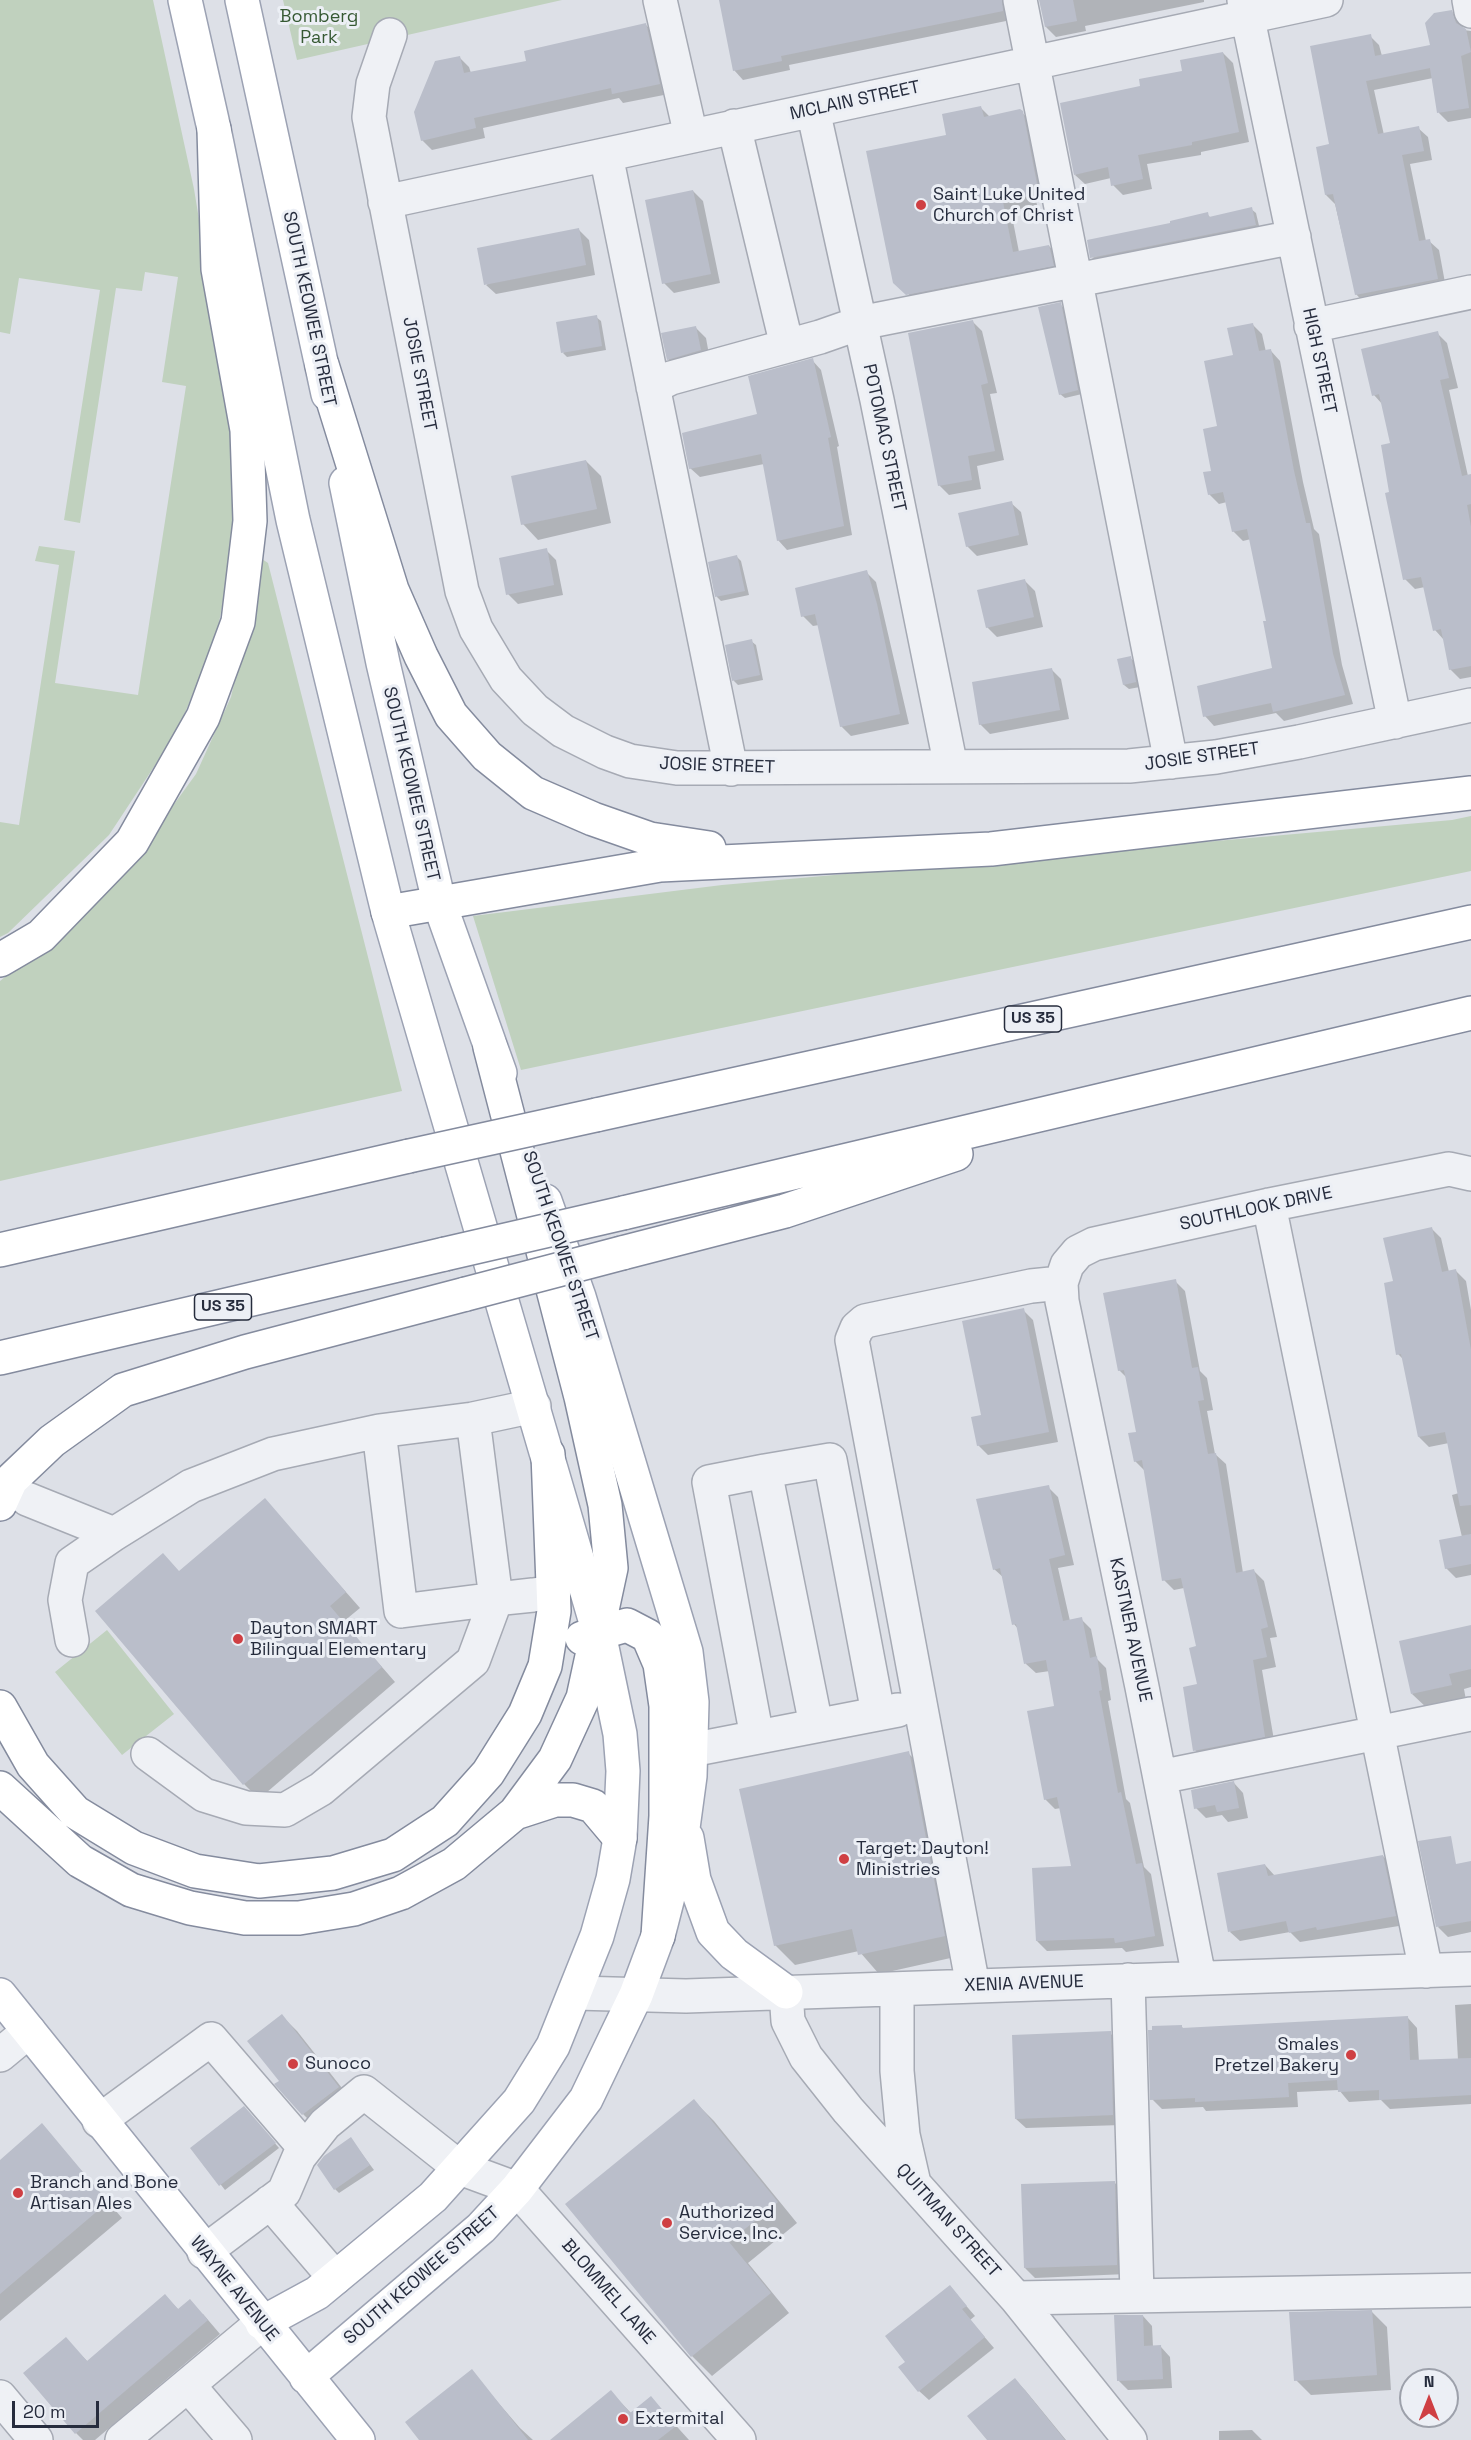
<!DOCTYPE html>
<html>
<head>
<meta charset="utf-8">
<style>
	body { margin:0 }
	#map { position:relative; width:1471px; height:2440px; overflow:hidden; background:#dde0e7; font-family:"Space Grotesk",sans-serif }
	canvas { display:block }
	.north { position:absolute; left:1399px; top:2368px; width:60px; height:60px; box-sizing:border-box; background:#eceff5; border:2px solid #9da1ab; border-radius:50%; rotate:0deg; font-size:16px; font-weight:700; line-height:24px; text-align:center; color:#262c3d }
	.north::after { content:''; display:block; margin:auto; width:21px; height:27px; background:#cf3f43; clip-path:polygon(50% 0,100% 100%,50% 72%,0 100%) }
	.scale { position:absolute; left:12px; top:2401px; width:87px; height:27px; box-sizing:border-box; border:3px solid #262c3d; border-top:0; padding-left:8px; font-size:18px; line-height:21px; white-space:nowrap; color:#262c3d; -webkit-text-stroke:4px #eceff5; paint-order:stroke }
</style>
</head>
<body>
<div id="map">
<canvas width="1471" height="2440"></canvas>
<div class="north">N</div>
<div class="scale">20 m</div>
</div>
<script>
const ctx = document.querySelector('canvas').getContext('2d');
ctx.lineJoin = 'round';
function fill(path, color) {
  ctx.fillStyle = color;
  ctx.fill(path, 'evenodd');
}
function toPath(rows) {
  const path = new Path2D();
  for (const r of rows) {
    path.moveTo(r[0], r[1]);
    for (let i = 2; i < r.length; i += 2) path.lineTo(r[i], r[i + 1]);
  }
  return path;
}
function trace(path, color, width, dash) {
  ctx.strokeStyle = color;
  ctx.lineWidth = width;
  ctx.lineCap = dash ? 'butt' : 'round';
  ctx.setLineDash(dash || []);
  ctx.stroke(path);
}
function drawText(font, color, halo, rows, align = 'center') {
  ctx.font = font + ' "Space Grotesk",sans-serif';
  ctx.lineWidth = 6;
  ctx.setLineDash([]);
  ctx.textBaseline = 'middle';
  ctx.strokeStyle = halo;
  ctx.fillStyle = color;
  for (const [text, x, y, turn = 0] of rows) {
    ctx.save();
    ctx.translate(x, y);
    ctx.rotate((+turn || 0) * Math.PI / 180);
    ctx.textAlign = isNaN(turn) ? turn : align;
    if (halo) ctx.strokeText(text, 0, 0);
    ctx.fillText(text, 0, 0);
    ctx.restore();
  }
}
fill(toPath([
	[0,0,153,0,194,189,233,426,236,534,216,638,177,732,109,835,8,933,0,937,0,822,19,825,59,565,35,561,39,546,75,551,55,683,138,695,186,386,162,382,178,277,145,272,142,291,116,288,80,523,64,520,100,290,19,278,10,334,0,332],
	[283,0,562,0,297,60],
	[262,559,268,563,402,1091,0,1181,0,981,90,908,140,851,196,774,231,697],
	[1471,816,1471,871,521,1070,473,916,722,885,1452,820],
	[107,1630,174,1714,122,1755,55,1672]
]), '#c0d1be');
fill(toPath([
	[720,0,1007,0,1011,20,789,65,790,70,743,80,734,70],
	[1041,0,1204,0,1204,2,1085,26,1086,31,1056,37,1046,27],
	[1451,11,1461,21,1464,30,1471,31,1471,118,1448,122,1439,113,1433,78,1374,90,1384,135,1418,128,1428,137,1432,160,1410,164,1426,241,1429,241,1439,250,1446,288,1365,304,1356,294,1335,204,1326,195,1331,145,1370,36,1379,45,1382,56,1432,46],
	[645,24,655,34,669,94,623,103,619,98,483,128,485,138,432,150,422,140,459,57,469,67,471,73,528,62],
	[1223,53,1233,63,1249,142,1201,152,1201,155,1147,164,1152,189,1123,195,1113,185,1111,178,1085,184,1075,175,1142,87,1184,72],
	[981,108,990,117,1020,111,1032,122,1046,193,1035,195,1037,205,1011,211,1019,252,1049,246,1058,255,1062,274,913,298,901,288,948,136],
	[693,191,703,201,720,283,674,293,664,283],
	[1251,209,1256,213,1260,230,1096,262,1092,258,1172,224,1207,214,1211,218],
	[579,230,589,240,595,275,496,294,486,285],
	[1060,304,1065,309,1082,394,1065,398,1060,394],
	[596,317,601,321,606,350,567,357,563,353],
	[972,321,982,331,997,393,990,394,1004,460,977,466,981,489,949,495,939,485],
	[1253,325,1262,334,1266,352,1271,351,1280,361,1303,482,1314,529,1319,534,1342,665,1353,704,1284,721,1276,713,1214,726,1205,716,1273,669,1268,622,1251,539,1243,541,1233,531,1227,502,1219,504,1209,494,1218,428,1234,356],
	[696,328,706,338,710,360,678,369,668,359],
	[1437,333,1447,343,1458,388,1449,390,1468,476,1471,475,1471,677,1460,679,1450,669,1444,640,1435,630,1425,587,1415,589,1405,579,1391,493,1391,444,1383,405,1374,395],
	[812,360,821,370,839,446,837,447,852,535,787,550,778,540,764,464,700,477,690,468,759,415],
	[586,461,601,476,611,523,538,540,523,524],
	[1011,503,1021,512,1028,545,977,556,967,546],
	[546,550,556,560,563,595,518,604,508,594],
	[737,557,741,561,749,595,721,601,717,597,710,563],
	[866,572,876,582,909,724,851,736,841,726,819,625,813,626,803,616],
	[1025,581,1035,591,1043,627,997,637,987,627],
	[751,641,756,645,763,680,738,685,734,681,727,646],
	[1130,658,1135,662,1140,687,1129,689,1124,685],
	[1052,670,1061,679,1069,719,990,734,980,724],
	[1431,1228,1441,1238,1449,1272,1456,1271,1466,1281,1471,1310,1471,1575,1456,1578,1446,1568,1462,1537,1452,1495,1459,1493,1449,1443,1429,1447,1419,1437,1404,1360,1398,1354,1395,1282],
	[1175,1281,1185,1291,1200,1371,1207,1378,1213,1410,1207,1411,1215,1454,1226,1464,1243,1573,1254,1571,1264,1581,1277,1637,1270,1638,1276,1667,1262,1670,1275,1746,1204,1760,1195,1750,1199,1685,1198,1647,1184,1588,1174,1590,1164,1580,1145,1471,1135,1461,1137,1433,1127,1378,1119,1370],
	[1023,1310,1033,1320,1058,1442,988,1455,978,1445,982,1416],
	[1048,1487,1058,1497,1074,1565,1058,1568,1070,1621,1081,1619,1091,1629,1097,1659,1106,1668,1111,1700,1108,1701,1126,1799,1130,1803,1144,1867,1151,1874,1164,1946,1126,1952,1122,1948,1047,1951,1037,1941,1073,1867,1061,1808,1055,1809,1045,1799,1055,1707,1050,1671,1036,1673,1026,1664,1019,1630,1014,1624,1004,1578,994,1569],
	[265,1500,360,1608,343,1622,395,1682,259,1799,244,1784,180,1572],
	[1471,1627,1471,1687,1464,1689,1466,1700,1428,1709,1412,1694],
	[908,1753,928,1773,964,1955,879,1974,859,1951,795,1965,775,1945],
	[1234,1783,1243,1793,1248,1818,1228,1822,1222,1815,1206,1818,1196,1808],
	[1383,1856,1392,1866,1405,1925,1300,1942,1290,1932,1240,1941,1230,1932,1265,1865,1275,1876],
	[1471,1873,1471,1932,1448,1937,1438,1927],
	[1471,2004,1471,2104,1390,2109,1381,2100,1349,2102,1339,2090,1297,2092,1298,2107,1206,2111,1203,2107,1162,2109,1152,2099,1181,2026,1185,2030,1408,2018,1417,2028,1419,2062,1458,2060,1455,2005],
	[282,2016,297,2031,353,2102,318,2129,303,2114,281,2081],
	[1110,2033,1120,2043,1122,2125,1026,2128,1016,2119],
	[694,2101,714,2121,797,2223,748,2263,789,2313,712,2376,692,2356],
	[249,2113,279,2148,225,2190,192,2148],
	[42,2125,122,2218,0,2321,0,2162],
	[351,2139,374,2170,339,2193,335,2189],
	[1114,2182,1124,2192,1127,2274,1035,2278,1025,2268],
	[950,2287,975,2316,970,2320,994,2348,929,2400,919,2391,907,2362],
	[165,2296,179,2310,203,2314,220,2334,95,2440,83,2440,76,2433,66,2339,88,2362],
	[1372,2312,1387,2327,1391,2390,1311,2395,1296,2380],
	[1143,2316,1152,2326,1153,2347,1161,2347,1170,2357,1172,2388,1128,2390,1118,2380],
	[471,2371,520,2428,533,2440,421,2440],
	[1015,2380,1025,2390,1066,2440,990,2440],
	[611,2392,632,2414,651,2398,689,2440,552,2440],
	[1252,2430,1262,2440,1219,2440,1219,2431]
]), '#0003');
fill(toPath([
	[719,0,1002,0,1003,11,781,56,782,61,733,71],
	[1039,0,1073,0,1077,21,1045,27],
	[1452,10,1456,23,1466,29,1471,52,1461,56,1469,108,1437,113,1430,68,1366,81,1378,134,1419,126,1424,151,1402,155,1419,241,1430,239,1438,279,1355,295,1333,194,1325,195,1316,147,1329,144,1310,46,1371,34,1375,56,1430,45,1425,23,1434,13],
	[646,23,660,84,612,94,611,88,474,118,476,128,421,141,414,112,435,61,460,56,464,73,526,61,524,51],
	[1223,52,1239,132,1192,142,1192,145,1138,155,1143,179,1111,186,1108,167,1074,175,1060,103,1140,86,1139,79,1182,71,1180,60],
	[981,106,984,117,1020,109,1023,111,1037,184,1027,186,1029,196,1003,202,1013,252,1049,245,1054,266,906,295,893,283,866,151,946,135,942,114],
	[693,190,711,274,662,284,645,200],
	[1252,207,1256,225,1090,258,1087,240,1170,223,1170,221,1208,212,1209,217],
	[579,228,586,265,484,285,477,248],
	[1061,302,1078,390,1059,395,1038,307],
	[597,315,602,346,561,353,556,322],
	[973,320,988,383,981,385,995,451,968,456,972,480,938,486,908,333],
	[1253,323,1259,351,1271,349,1294,471,1306,523,1310,523,1333,654,1345,695,1273,712,1271,703,1203,717,1197,686,1272,668,1263,621,1266,621,1247,529,1232,532,1223,492,1208,495,1203,472,1211,471,1203,429,1217,426,1204,361,1233,355,1227,328],
	[696,326,701,350,667,360,661,333],
	[1438,331,1449,378,1440,380,1457,454,1462,476,1471,474,1471,504,1467,505,1471,527,1471,666,1449,670,1441,629,1433,631,1421,577,1403,580,1385,493,1389,492,1381,445,1390,443,1379,394,1372,396,1361,349],
	[813,358,831,437,828,438,844,526,777,541,761,454,689,469,682,433,757,414,748,376],
	[586,460,597,509,521,525,511,476],
	[1012,501,1019,535,966,547,958,513],
	[547,548,554,585,506,595,499,558],
	[737,555,745,591,715,597,708,562],
	[867,570,877,604,900,714,840,727,815,614,801,617,795,588],
	[1025,579,1034,617,986,628,977,590],
	[752,639,760,675,732,681,725,645],
	[1131,656,1136,682,1123,685,1117,659],
	[1052,668,1060,710,979,725,972,682],
	[1432,1227,1442,1272,1456,1269,1471,1350,1471,1505,1460,1506,1445,1432,1418,1437,1401,1354,1396,1355,1384,1283,1393,1281,1383,1238],
	[1176,1279,1192,1368,1198,1367,1204,1400,1198,1401,1208,1454,1216,1453,1236,1573,1254,1569,1268,1627,1261,1629,1267,1657,1253,1660,1265,1737,1193,1751,1183,1687,1197,1684,1189,1648,1196,1646,1181,1578,1162,1581,1142,1460,1134,1462,1128,1433,1136,1432,1124,1370,1118,1371,1103,1293],
	[1024,1308,1049,1432,977,1446,971,1417,981,1415,962,1321],
	[1049,1485,1065,1555,1049,1559,1063,1621,1082,1617,1090,1658,1097,1656,1102,1690,1099,1691,1118,1793,1121,1792,1136,1864,1142,1863,1155,1936,1115,1943,1114,1938,1036,1941,1032,1868,1071,1866,1057,1797,1044,1800,1027,1711,1054,1706,1046,1660,1024,1664,1016,1624,1012,1625,1000,1568,993,1570,976,1499],
	[265,1498,346,1592,330,1606,382,1667,243,1785,95,1611,163,1553,179,1571],
	[1471,1534,1471,1564,1445,1569,1439,1540],
	[1471,1625,1471,1669,1449,1674,1452,1685,1411,1694,1399,1641],
	[909,1751,945,1936,858,1955,852,1929,774,1946,739,1789],
	[1234,1781,1239,1808,1217,1812,1215,1805,1194,1809,1191,1790],
	[1451,1836,1456,1864,1471,1861,1471,1921,1436,1927,1418,1841],
	[1383,1855,1396,1916,1317,1930,1316,1927,1289,1933,1286,1921,1228,1932,1217,1873,1265,1864,1268,1876],
	[282,2014,339,2087,302,2115,274,2084,279,2081,247,2041],
	[1408,2016,1410,2060,1471,2058,1471,2095,1379,2100,1379,2090,1338,2092,1337,2080,1288,2083,1289,2097,1195,2102,1195,2098,1150,2100,1148,2030,1152,2030,1152,2026,1182,2025,1182,2028],
	[1111,2031,1113,2115,1015,2119,1012,2035],
	[694,2099,778,2202,729,2242,771,2293,691,2357,565,2204],
	[244,2106,276,2143,219,2186,190,2148],
	[42,2123,108,2202,0,2294,0,2160],
	[351,2137,370,2165,334,2190,317,2165,324,2156],
	[1115,2181,1117,2265,1024,2268,1021,2184],
	[950,2285,967,2306,962,2309,985,2337,918,2392,898,2367,905,2362,885,2336],
	[165,2294,178,2309,190,2299,208,2320,75,2434,23,2373,66,2337,87,2361],
	[1372,2310,1377,2375,1294,2381,1289,2312],
	[1114,2315,1143,2315,1144,2346,1161,2345,1163,2379,1117,2381],
	[472,2369,528,2440,419,2440,405,2422],
	[1015,2378,1065,2440,987,2440,967,2416],
	[611,2390,630,2413,651,2396,676,2426,658,2440,550,2440]
]), '#babeca');
const minor = toPath([
	[660,0,691,136],
	[1020,0,1171,762],
	[1244,0,1395,722],
	[1469,0,1471,11],
	[390,35,373,84,369,117,462,591,476,629,506,679,535,710,563,731,605,752,630,761,677,768,1129,766,1216,757,1299,742,1471,705],
	[813,110,877,400,951,767],
	[734,126,787,346],
	[606,155,731,769],
	[385,202,1326,0],
	[1311,326,1471,292],
	[653,387,671,378,820,337,860,323,1294,237],
	[1269,1205,1426,1971],
	[473,1419,534,1406],
	[765,1471,816,1725],
	[27,1499,114,1534],
	[72,1640,65,1600,72,1563,114,1534,191,1486,273,1454,379,1431],
	[757,1737,709,1482,765,1471,830,1460,878,1713],
	[691,1750,898,1710],
	[148,1754,204,1795,246,1808,285,1810,321,1789,473,1661,496,1599,473,1419,379,1431,401,1611,496,1599,533,1595,554,1592],
	[1160,1777,1471,1714],
	[1199,1977,1142,1687,1062,1301,1061,1283,1067,1265,1078,1252,1094,1244,1269,1205,1449,1169,1471,1174],
	[1128,1980,1137,2294],
	[973,1986,852,1340,857,1328,865,1321,1031,1286,1061,1283],
	[897,1989,897,2071,903,2135,913,2179],
	[786,1992,788,2021,806,2057,848,2110,1016,2298,1130,2440],
	[576,1993,686,1996,1471,1969],
	[0,2055,29,2031],
	[99,2121,211,2039,305,2148],
	[270,2202,335,2278],
	[204,2252,284,2192,299,2157,325,2124,364,2092,460,2168,517,2189,739,2440],
	[1016,2298,1471,2290],
	[188,2385,235,2440],
	[0,2397,36,2440],
	[122,2440,262,2323]
]);
const major = toPath([
	[185,0,214,129,293,520,388,912,599,1633,620,1734,623,1771,620,1838,613,1879,597,1936,553,2046,519,2101,433,2197,317,2293,262,2323],
	[242,0,328,394],
	[346,483,383,663,439,902,500,1073],
	[687,1838,694,1880,713,1932,734,1954,786,1992],
	[0,1995,358,2440],
	[306,2377,481,2228,517,2189,586,2099,636,1995,658,1936,680,1850,690,1776,692,1702,686,1652,579,1297,545,1201]
]);
const highway = toPath([
	[322,365,392,590,421,656,451,715,487,756,533,793,593,819,650,839,709,848],
	[388,912,660,865,991,849,1471,793],
	[0,960,41,936,132,842,203,717,238,622,250,521,247,430,218,269,214,129],
	[596,1115,1471,922],
	[623,1213,1471,1013],
	[0,1250,409,1156],
	[622,1253,785,1211,956,1154],
	[0,1358,445,1254],
	[0,1504,11,1480,52,1441,123,1390,245,1352,466,1294],
	[582,1638,627,1625,648,1636,660,1664,666,1706,666,1816,658,1936],
	[0,1707,33,1765,75,1812,134,1848,195,1871,259,1881,333,1873,393,1855,445,1821,488,1773,525,1714,545,1666,554,1611,548,1454],
	[0,1788,80,1861,131,1890,190,1908,245,1918,299,1918,354,1909,401,1893,454,1864,515,1813,555,1759,583,1698,611,1568,605,1505,581,1397,490,1047],
	[515,1813,555,1800,573,1800,593,1806,620,1838]
]);
trace(minor, '#a6aab4', 36);
trace(major, '#9ca2b3', 36);
trace(highway, '#848b9e', 36);
trace(minor, '#eff1f5', 33);
trace(major, '#fff', 33);
trace(highway, '#fff', 33);
const highwayBridge = toPath([
	[409,1156,596,1115],
	[445,1254,623,1213],
	[466,1294,622,1253]
]);
trace(highwayBridge, '#848b9e', 36, []);
trace(highwayBridge, '#fff', 33);
for (const [x, y, r, color] of [
	[921,205,6,"#cf3f43"],
	[238,1639,6,"#cf3f43"],
	[844,1859,6,"#cf3f43"],
	[1351,2055,6,"#cf3f43"],
	[293,2064,6,"#cf3f43"],
	[18,2193,6,"#cf3f43"],
	[667,2223,6,"#cf3f43"],
	[623,2419,6,"#cf3f43"]
]) {
  const dot = new Path2D();
  dot.arc(x, y, r, 0, 2 * Math.PI);
  ctx.fillStyle = color;
  ctx.fill(dot);
  trace(dot, '#eceff5', 2);
}
for (const [x, y, w] of [
	[1033,1019,57],
	[223,1307,57]
]) {
  const box = new Path2D();
  box.roundRect(x - w / 2, y - 13, w, 26, 4.5);
  ctx.fillStyle = '#eceff5';
  ctx.fill(box);
  trace(box, '#262c3d', 1.5);
}
drawText('bold 16px', '#262c3d', null, [
	["US 35",1033,1019],
	["US 35",223,1307]
]);
drawText('18px', '#365933', '#eceff5', [
	["Bomberg",319,17],
	["Park",319,38]
]);
drawText('18px', '#262c3d', '#eceff5', [
	["MCLAIN STREET",855,101,-12],
	["SOUTH KEOWEE STREET",309,309,78],
	["HIGH STREET",1319,361,78],
	["JOSIE STREET",419,374,79],
	["POTOMAC STREET",884,438,78],
	["JOSIE STREET",1202,757,-8],
	["JOSIE STREET",717,766,2],
	["SOUTH KEOWEE STREET",411,784,77],
	["SOUTHLOOK DRIVE",1256,1209,-12],
	["SOUTH KEOWEE STREET",560,1246,71],
	["KASTNER AVENUE",1130,1630,78],
	["XENIA AVENUE",1024,1984,-2],
	["QUITMAN STREET",948,2221,48],
	["SOUTH KEOWEE STREET",422,2276,-41],
	["WAYNE AVENUE",234,2289,51],
	["BLOMMEL LANE",608,2292,49]
]);
drawText('18px', '#262c3d', '#eceff5', [
	["Saint Luke United",933,195],
	["Church of Christ",933,216],
	["Dayton SMART",250,1629],
	["Bilingual Elementary",250,1650],
	["Target: Dayton!",856,1849],
	["Ministries",856,1870],
	["Smales",1339,2045,"right"],
	["Pretzel Bakery",1339,2066,"right"],
	["Sunoco",305,2064],
	["Branch and Bone",30,2183],
	["Artisan Ales",30,2204],
	["Authorized",679,2213],
	["Service, Inc.",679,2234],
	["Extermital",635,2419]
], 'left');
</script>
</body>
</html>
